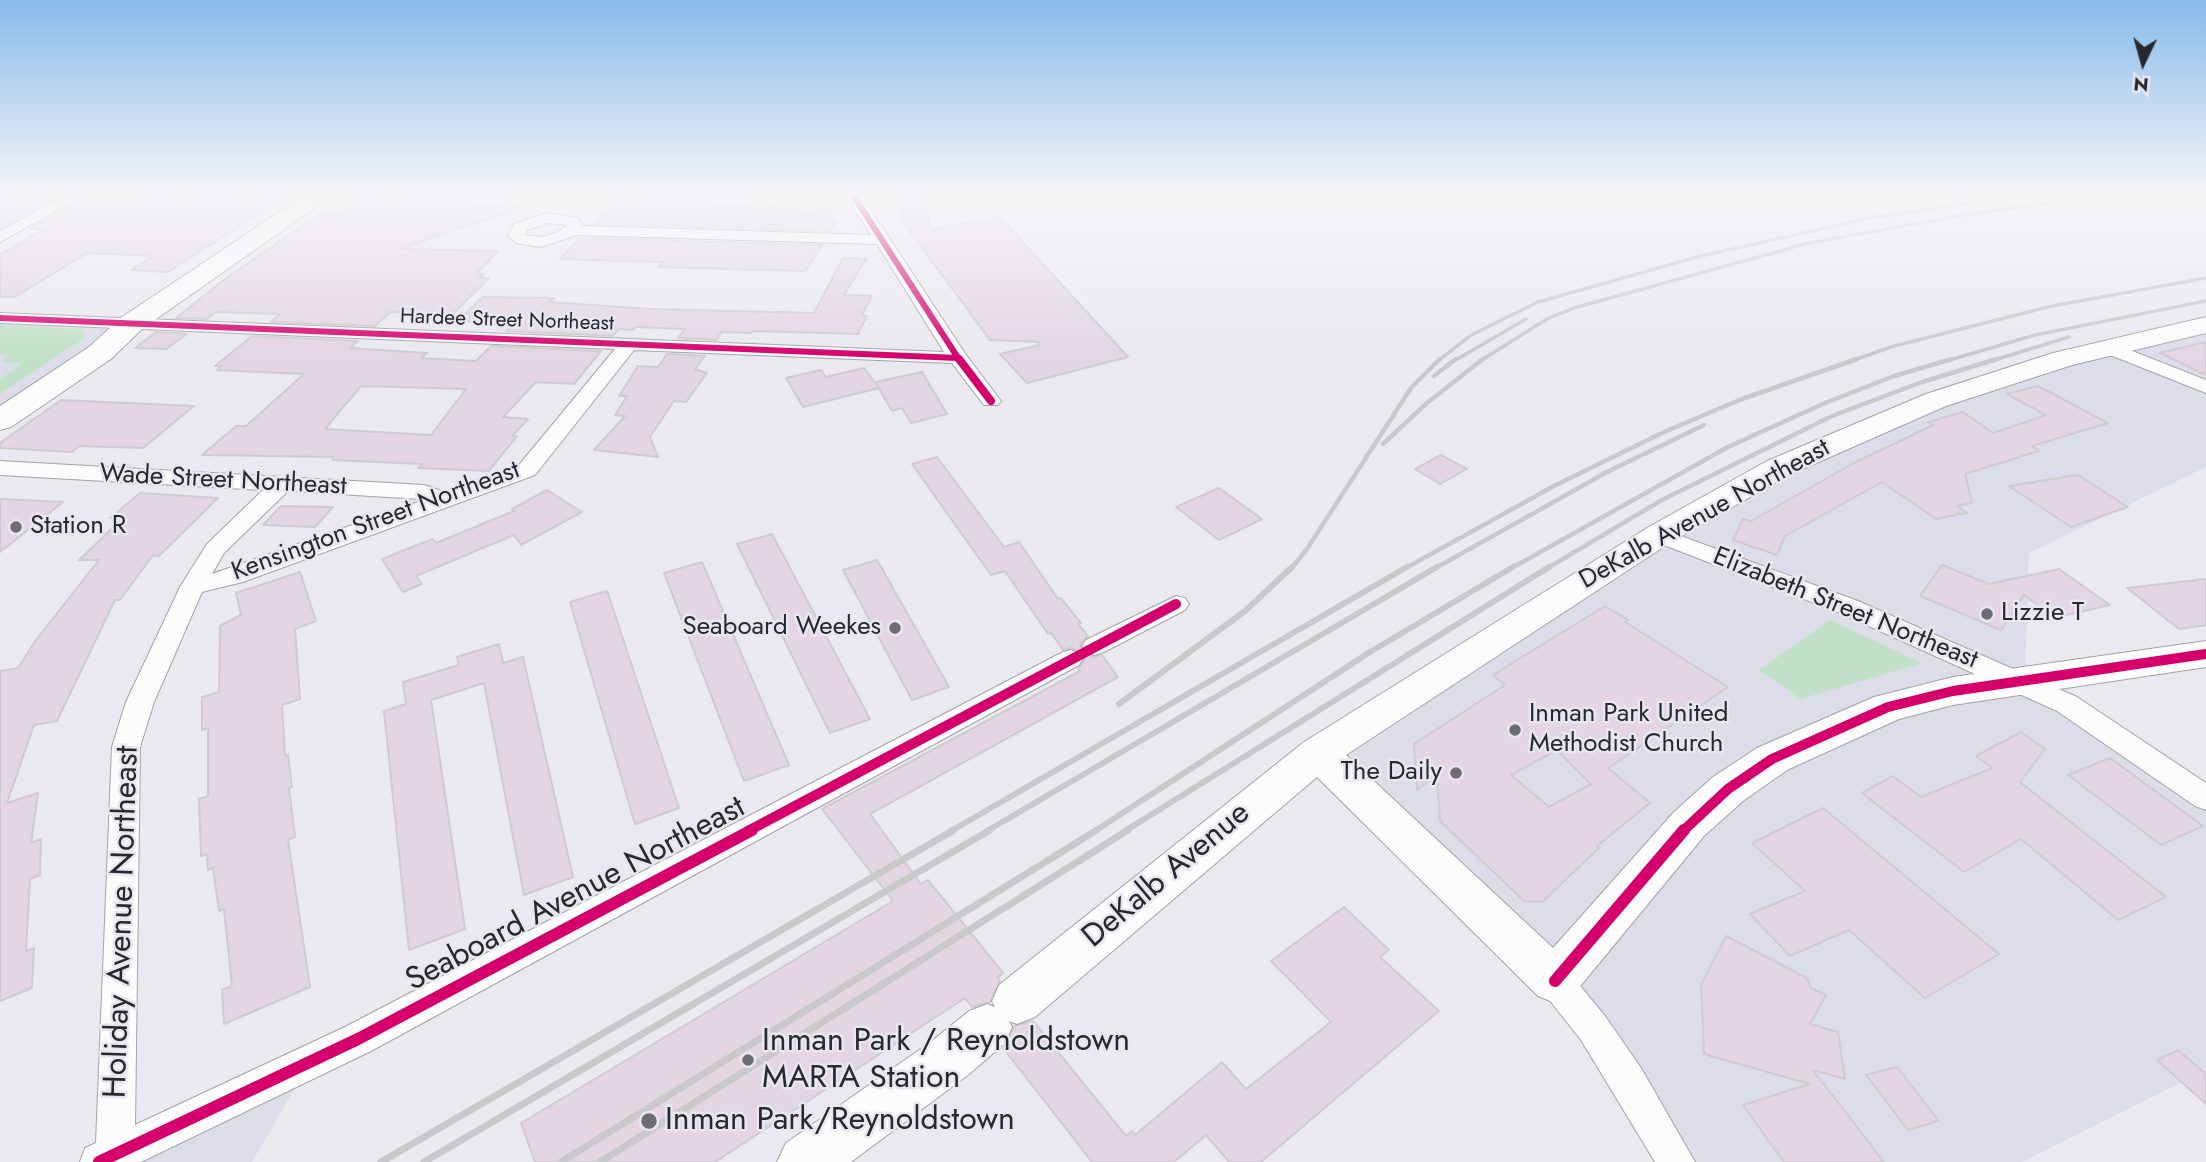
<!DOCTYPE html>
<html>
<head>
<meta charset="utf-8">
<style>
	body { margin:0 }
	#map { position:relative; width:2206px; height:1162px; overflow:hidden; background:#e9e9ef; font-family:Jost,sans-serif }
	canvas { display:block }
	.north { position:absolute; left:2108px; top:28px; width:70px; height:70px; -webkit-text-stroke:5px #e7e7f1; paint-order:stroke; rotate:185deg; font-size:19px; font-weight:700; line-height:28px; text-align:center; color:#29292d }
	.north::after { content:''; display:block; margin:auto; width:24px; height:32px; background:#29292d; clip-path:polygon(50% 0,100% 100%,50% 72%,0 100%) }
</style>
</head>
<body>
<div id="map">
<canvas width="2206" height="1162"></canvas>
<div class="north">N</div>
</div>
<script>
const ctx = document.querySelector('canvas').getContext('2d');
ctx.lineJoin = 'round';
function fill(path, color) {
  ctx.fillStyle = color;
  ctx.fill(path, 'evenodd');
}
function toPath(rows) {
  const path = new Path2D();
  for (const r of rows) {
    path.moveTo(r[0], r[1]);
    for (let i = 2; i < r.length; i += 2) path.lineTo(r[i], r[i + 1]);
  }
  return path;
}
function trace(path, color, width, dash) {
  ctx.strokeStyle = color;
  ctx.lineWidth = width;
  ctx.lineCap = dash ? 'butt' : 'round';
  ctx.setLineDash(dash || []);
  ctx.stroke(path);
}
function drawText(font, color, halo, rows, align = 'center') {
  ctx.font = font + ' Jost,sans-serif';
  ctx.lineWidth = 5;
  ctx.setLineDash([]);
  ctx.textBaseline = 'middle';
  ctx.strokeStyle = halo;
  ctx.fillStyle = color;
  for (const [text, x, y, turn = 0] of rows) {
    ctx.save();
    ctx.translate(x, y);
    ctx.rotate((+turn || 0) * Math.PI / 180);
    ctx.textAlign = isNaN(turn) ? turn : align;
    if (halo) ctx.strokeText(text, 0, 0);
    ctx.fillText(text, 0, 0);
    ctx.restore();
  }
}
fill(toPath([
	[0,313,135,318,0,409],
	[2206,323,2206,467,2029,553,2025,675,2206,797,2206,1070,2022,1162,1676,1162,1552,961,1325,751,1858,423],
	[309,1064,252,1162,102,1162]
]), '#dcdde9');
fill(toPath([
	[0,325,83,329,86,337,0,394,0,379,23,363,2,362,11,355,0,354],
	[1830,620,1922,663,1801,699,1759,670]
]), '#c0e1c7');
const building = toPath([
	[9,195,60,195,0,227,0,200,9,195],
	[88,195,157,195,149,200,233,204,247,195,285,197,168,272,131,270,153,256,87,253,15,297,0,297,0,255,44,229,30,229,88,195],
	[918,198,919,203,925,202,931,229,1000,217,1128,357,1027,383,1000,354,1040,345,1039,342,990,340,902,221,899,200,918,198],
	[357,200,522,207,400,249,498,251,476,274,484,274,480,278,489,278,453,314,391,312,375,326,271,322,280,314,216,312,207,319,176,318,225,279,319,214,337,215,357,200],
	[617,201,796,208,794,211,832,212,827,220,837,221,830,231,594,224,617,201],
	[580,238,822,245,806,271,659,267,663,262,560,259,580,238],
	[843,258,866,259,844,295,872,296,862,315,867,316,858,334,753,331,751,333,722,332,716,340,678,338,685,329,636,327,633,330,618,329,613,336,506,331,515,323,458,321,483,297,554,298,549,302,650,309,814,313,843,258],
	[156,332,187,334,166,349,135,348,156,332],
	[252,336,358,341,350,348,427,353,421,358,476,361,491,346,601,351,574,384,536,382,503,417,528,419,512,436,517,436,489,471,418,468,422,464,332,460,334,457,202,455,236,426,246,426,304,374,217,370,221,366,215,366,252,336],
	[361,386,466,389,431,435,325,429,361,386],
	[2206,342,2206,375,2160,353,2206,342],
	[667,354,705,356,695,369,707,373,686,402,674,401,650,437,658,457,594,450,625,416,615,415,627,396,619,396,638,366,658,367,667,354],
	[864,368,879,388,803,407,786,378,821,370,826,377,864,368],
	[922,372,947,414,911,423,902,408,892,411,875,382,922,372],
	[2038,386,2108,423,2032,446,2039,451,1965,474,1972,503,1957,506,1967,513,1936,519,1882,482,1785,536,1777,555,1733,540,1743,519,1751,521,1854,463,1933,425,1928,422,1963,412,1993,433,2046,415,2007,394,2038,386],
	[61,400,194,406,143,448,79,446,72,452,0,448,0,443,61,400],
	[1441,455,1467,469,1440,484,1415,469,1441,455],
	[937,457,1004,547,1019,542,1058,599,1061,598,1081,623,1078,624,1088,636,1080,645,1084,653,1094,657,1102,655,1118,677,870,814,921,884,928,880,1003,973,998,977,1000,981,990,1002,972,1007,965,998,715,1162,535,1162,521,1123,893,901,822,809,1080,671,1078,669,1085,660,1081,652,1071,648,1063,650,1051,633,1048,634,1005,571,991,575,912,464,937,457],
	[2078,475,2128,507,2071,527,2009,486,2078,475],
	[1219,488,1262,519,1219,540,1176,507,1219,488],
	[547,490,582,512,521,545,514,535,416,576,422,584,403,592,382,559,433,539,436,543,514,511,512,509,547,490],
	[140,493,218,498,159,556,153,555,120,600,115,600,57,721,34,725,7,803,38,793,31,843,41,839,40,875,30,879,26,951,34,948,32,988,0,1001,0,671,18,668,36,640,99,560,79,560,123,518,110,518,140,493],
	[0,499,63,502,0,552,0,499],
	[281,506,333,507,315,527,263,525,281,506],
	[772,534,870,719,830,733,737,544,772,534],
	[877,560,949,687,912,700,843,570,877,560],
	[702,562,789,765,744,781,664,573,702,562],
	[1942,565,1989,584,2059,569,2110,605,2054,618,2024,595,2001,630,1920,596,1942,565],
	[300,572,316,621,295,629,300,699,282,705,285,756,288,755,292,787,289,788,295,837,288,840,310,987,224,1024,222,990,232,986,224,909,219,911,213,868,208,870,207,854,201,856,199,799,208,796,208,728,202,730,202,697,219,692,220,626,241,615,236,593,300,572],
	[2206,579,2206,625,2179,629,2127,588,2206,579],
	[607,591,679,808,635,824,570,602,607,591],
	[1605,606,1628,620,1625,622,1728,687,1608,768,1650,803,1597,846,1599,848,1542,902,1524,901,1440,821,1437,775,1417,790,1414,744,1505,685,1493,675,1605,606],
	[1557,750,1591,784,1549,807,1511,775,1557,750],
	[499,644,503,663,523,657,573,877,524,895,484,683,431,700,465,929,409,950,384,711,406,704,403,682,459,665,457,657,499,644],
	[2021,732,2045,749,2020,782,2166,897,2118,920,2021,839,1964,872,1862,793,1893,776,1921,797,1992,768,1976,756,2021,732],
	[2110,758,2203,826,2161,845,2068,775,2110,758],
	[1823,808,1999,954,1925,998,1849,930,1790,956,1750,914,1805,891,1752,843,1823,808],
	[1344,907,1389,950,1380,957,1439,1011,1261,1162,1229,1162,1206,1135,1174,1162,1092,1162,1003,1048,1014,1026,1033,1021,1126,1136,1132,1131,1135,1135,1222,1062,1246,1089,1331,1022,1271,961,1344,907],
	[1726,936,1807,978,1811,988,1826,995,1810,1024,1838,1032,1845,1079,1813,1070,1884,1162,1784,1162,1743,1105,1810,1084,1704,1054,1701,985,1726,936],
	[2178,1050,2206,1074,2206,1104,2157,1060,2178,1050],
	[1897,1067,1939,1121,1908,1130,1866,1075,1897,1067]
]);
fill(building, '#e3d5e2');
trace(building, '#cdccd0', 2);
const street = toPath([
	[66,195,85,195,0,242,0,231,66,195],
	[846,195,861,195,966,355,1001,401,998,405,984,405,952,363,634,350,535,475,243,582,202,592,154,702,140,747,135,1125,345,1027,1061,653,1070,650,1079,653,1083,659,1079,665,371,1051,141,1162,80,1162,85,1148,96,1143,112,747,126,702,180,587,207,544,263,490,0,475,0,461,424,485,445,492,519,465,615,349,0,323,0,313,944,352,877,244,577,235,541,247,516,243,508,236,514,224,547,213,578,218,583,226,871,235,846,195],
	[548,223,568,225,556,233,541,237,525,235,527,230,548,223],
	[288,491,421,499,424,500,212,574,224,553,288,491],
	[2107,341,2206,380,2206,393,2100,351,2098,347,2107,341],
	[1659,528,1858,601,2077,697,2206,783,2206,810,2195,806,2057,711,1840,613,1651,540,1647,535,1651,530,1659,528],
	[1176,596,1185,598,1189,604,1185,610,1104,652,1095,655,1086,652,1082,646,1086,640,1176,596],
	[1555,966,1567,970,1605,1016,1641,1068,1695,1162,1655,1162,1581,1040,1543,992,1538,981,1543,970,1555,966]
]);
const secondary = toPath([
	[2206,317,2206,333,2072,365,1946,406,1789,475,1671,542,1346,755,1553,948,1674,812,1713,777,1757,748,1874,697,1953,677,2206,641,2206,667,1953,705,1899,719,1787,770,1743,801,1704,836,1572,996,1555,1003,1538,996,1317,777,1035,1017,1017,1024,1009,1021,1012,1027,1005,1043,968,1075,851,1162,777,1162,786,1143,932,1041,969,1011,987,1004,995,1007,992,1001,999,985,1304,742,1647,528,1767,461,1926,394,2053,353,2206,317]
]);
const highway = toPath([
	[305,195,333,195,142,329,111,359,11,427,0,430,0,406,89,347,122,317,305,195]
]);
trace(street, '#a3a3a8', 2);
trace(secondary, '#a3a3a8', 2);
trace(highway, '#a3a3a8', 2);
fill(street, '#fcfcfd');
fill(secondary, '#fcfcfd');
fill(highway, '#fcfcfd');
trace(toPath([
	[1438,361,1471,335,1538,302,1697,257,1870,218,2025,195],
	[1454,361,1526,319],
	[1480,361,1547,319,1574,308,1805,244,1969,214,2112,195],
	[1851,361,1894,346,2052,306,2206,278],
	[1946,361,2035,335,2206,301],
	[1991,361,2069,337]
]), '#c9c9ca', 3.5);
trace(toPath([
	[1434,376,1456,359],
	[1383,444,1427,403,1483,359],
	[1291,569,1307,549,1411,388,1440,359],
	[1404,569,1554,486,1664,432,1742,399,1857,359],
	[1434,569,1607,472,1704,425],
	[1510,569,1728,447,1825,403,1894,376,1952,359],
	[1546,569,1662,500,1832,416,1922,382,1997,359]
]), '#c9c9ca', 4.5);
trace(toPath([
	[1119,704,1245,611,1292,567],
	[951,831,1407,567],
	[987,831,1437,567],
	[1095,831,1370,652,1513,567],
	[1125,831,1549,567]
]), '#c9c9ca', 6);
trace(toPath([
	[381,1162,954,830],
	[424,1162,990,830],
	[561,1162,1097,830],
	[600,1162,1128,830]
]), '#c9c9ca', 7);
trace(toPath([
	[853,195,960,361],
	[0,318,958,358]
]), '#d6006c', 6);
trace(toPath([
	[959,359,991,401]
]), '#d6006c', 8);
trace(toPath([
	[748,831,1176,604],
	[1683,831,1728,789,1772,759,1888,707,1953,691,2206,654]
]), '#d6006c', 10);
trace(toPath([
	[1555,981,1684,830],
	[99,1162,358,1039,752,830]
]), '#d6006c', 12);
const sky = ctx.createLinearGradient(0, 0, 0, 358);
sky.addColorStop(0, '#88baeb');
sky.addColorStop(0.54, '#f5f5f8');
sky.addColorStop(1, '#f5f5f800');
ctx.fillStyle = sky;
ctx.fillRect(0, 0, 2206, 358);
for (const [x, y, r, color] of [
	[16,527,7,"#6c6c71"],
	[1987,614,7,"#6c6c71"],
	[895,628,7,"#6c6c71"],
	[1515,730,7,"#6c6c71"],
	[1456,773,7,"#6c6c71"],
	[748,1060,7,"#6c6c71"],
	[649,1121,9,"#6c6c71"]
]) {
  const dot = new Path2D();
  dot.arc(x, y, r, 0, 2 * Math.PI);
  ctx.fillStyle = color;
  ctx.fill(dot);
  trace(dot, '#e7e7f1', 2.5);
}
drawText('21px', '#29292d', '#e7e7f1', [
	["Hardee Street Northeast",507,321,2]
]);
drawText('26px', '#29292d', '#e7e7f1', [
	["Wade Street Northeast",223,481,3],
	["DeKalb Avenue Northeast",1705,515,-29],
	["Kensington Street Northeast",376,522,-20],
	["Elizabeth Street Northeast",1845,609,22]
]);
drawText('26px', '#29292d', '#e7e7f1', [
	["Station R",30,527],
	["Lizzie T",2001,614],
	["Seaboard Weekes",881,628,"right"],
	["Inman Park United",1529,715],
	["Methodist Church",1529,745],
	["The Daily",1442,773,"right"]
], 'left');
drawText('32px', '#29292d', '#e7e7f1', [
	["DeKalb Avenue",1167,876,-40],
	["Seaboard Avenue Northeast",576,895,-28],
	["Holiday Avenue Northeast",123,922,-88]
]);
drawText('32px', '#29292d', '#e7e7f1', [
	["Inman Park / Reynoldstown",762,1042],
	["MARTA Station",762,1079],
	["Inman Park/Reynoldstown",665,1121]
], 'left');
</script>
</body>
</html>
